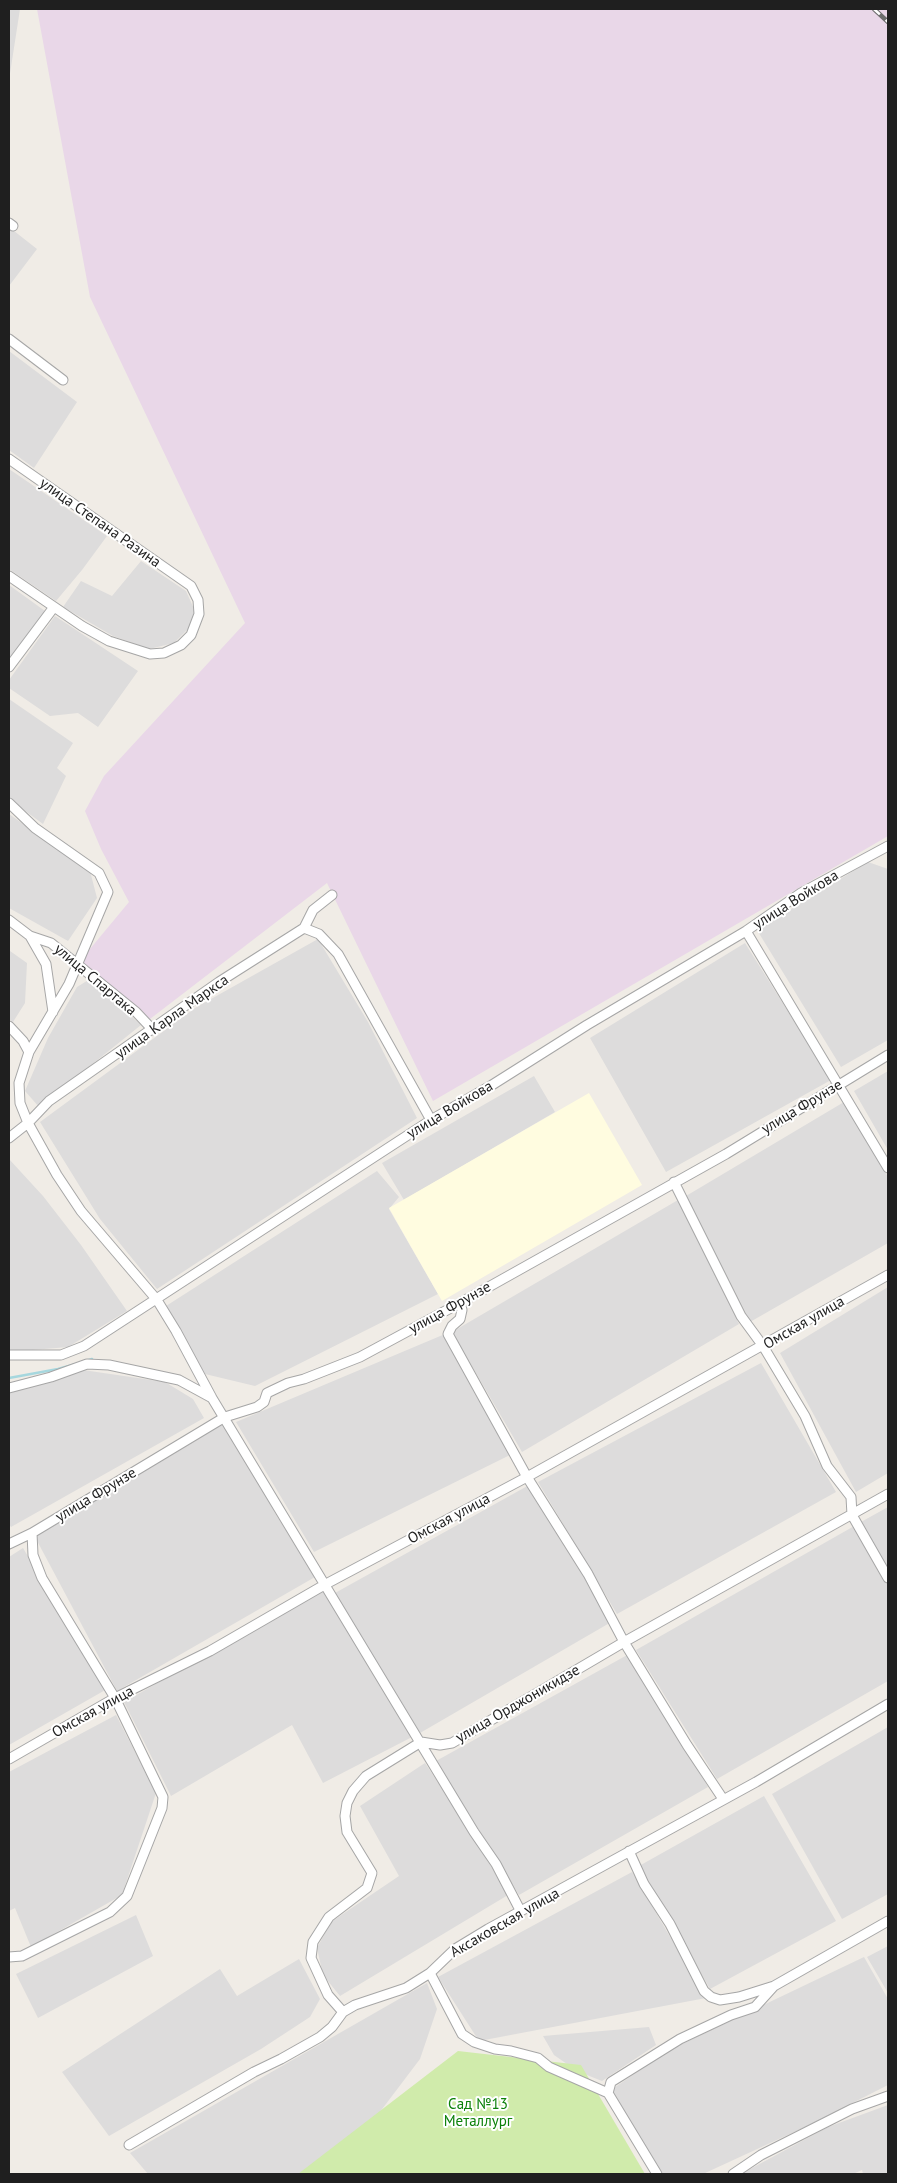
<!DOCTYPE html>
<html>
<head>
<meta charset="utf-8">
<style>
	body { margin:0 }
	#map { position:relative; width:897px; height:2183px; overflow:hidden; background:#f0ece6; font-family:"PT Sans",sans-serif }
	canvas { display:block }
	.frame { position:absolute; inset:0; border:10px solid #1f1f1f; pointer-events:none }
</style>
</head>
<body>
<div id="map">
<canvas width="897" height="2183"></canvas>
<div class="frame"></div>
</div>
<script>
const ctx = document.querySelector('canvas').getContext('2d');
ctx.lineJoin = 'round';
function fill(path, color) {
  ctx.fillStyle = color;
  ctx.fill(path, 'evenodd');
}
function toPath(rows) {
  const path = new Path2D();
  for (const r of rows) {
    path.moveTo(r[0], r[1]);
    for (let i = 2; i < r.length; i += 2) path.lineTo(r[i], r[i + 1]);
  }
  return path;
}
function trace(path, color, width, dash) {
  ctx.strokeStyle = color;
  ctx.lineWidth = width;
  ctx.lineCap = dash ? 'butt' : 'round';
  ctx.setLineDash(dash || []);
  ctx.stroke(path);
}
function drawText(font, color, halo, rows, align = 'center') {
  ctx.font = font + ' "PT Sans",sans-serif';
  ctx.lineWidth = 4;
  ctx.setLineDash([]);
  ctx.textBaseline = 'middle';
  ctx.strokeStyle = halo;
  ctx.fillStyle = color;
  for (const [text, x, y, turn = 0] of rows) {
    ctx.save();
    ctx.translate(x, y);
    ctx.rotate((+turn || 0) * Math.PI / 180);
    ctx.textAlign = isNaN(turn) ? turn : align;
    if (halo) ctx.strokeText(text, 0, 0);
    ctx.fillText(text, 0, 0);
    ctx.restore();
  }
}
fill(toPath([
	[9,9,20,9,9,80],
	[9,227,37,249,9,286],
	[9,351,77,402,34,468,9,450],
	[9,469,107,536,82,570,56,601,9,569],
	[141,561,186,591,195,611,191,626,174,643,149,649,113,636,63,607,81,581,112,596],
	[9,585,45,611,9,659],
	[55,616,138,671,98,727,78,713,50,716,9,688,9,680],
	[9,699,73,743,57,768,66,776,43,824,9,799],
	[9,814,90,871,97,898,68,941,9,908],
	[868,862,888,869,888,1040,841,1067,757,930],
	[318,939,368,1022,417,1118,157,1289,100,1219,40,1122,195,1008],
	[745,943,831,1080,666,1172,590,1038],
	[9,946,10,951,27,963,25,1003,13,1022,9,1019],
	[90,979,141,1025,39,1107,25,1091,48,1038,77,987],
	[888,1071,888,1150,854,1091],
	[534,1076,555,1112,404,1200,382,1163],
	[844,1102,888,1177,888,1243,750,1322,686,1196],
	[9,1159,43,1196,81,1245,127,1311,68,1347,9,1352],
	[377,1171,399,1197,389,1209,438,1294,255,1386,205,1374,166,1306],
	[678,1200,739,1324,522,1452,452,1332],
	[888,1287,888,1473,856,1492,780,1353],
	[445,1334,510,1455,314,1552,236,1422],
	[761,1363,836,1492,617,1614,538,1482],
	[83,1370,165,1382,193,1399,204,1418,11,1527,9,1524,9,1391],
	[228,1421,275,1513,315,1577,117,1691,35,1537],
	[531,1484,613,1621,420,1733,335,1593],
	[888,1507,888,1569,861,1522],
	[856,1525,888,1583,888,1681,717,1779,636,1650],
	[23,1548,107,1689,9,1745,9,1557],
	[327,1587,414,1736,323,1783,292,1725,171,1796,124,1702],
	[629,1654,708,1787,519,1895,436,1761],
	[116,1715,156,1793,122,1895,31,1947,15,1908,9,1911,9,1772],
	[888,1727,888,1894,842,1919,772,1794],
	[425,1763,467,1826,508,1895,340,1996,323,1975,317,1948,331,1922,399,1876,360,1806],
	[764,1796,836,1921,710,1989,639,1866],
	[632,1872,706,1998,479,2041,438,1977],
	[136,1915,153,1956,38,2018,16,1974],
	[888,1946,888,1993,867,1957],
	[864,1957,888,1999,888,2085,807,2126,703,2174,663,2174,611,2090,669,2050],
	[299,1959,320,1999,310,2017,261,2049,109,2136,62,2072,220,1969,237,1996],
	[427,1983,437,2009,420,2059,364,2133,306,2174,148,2174,130,2153],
	[649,2027,656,2045,602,2081,577,2071,554,2055,543,2036],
	[888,2105,888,2174,863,2174,862,2170,853,2174,741,2174,828,2127]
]), '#dddcdc');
fill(toPath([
	[37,9,888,9,888,836,433,1101,327,883,150,1019,80,961,129,902,101,849,85,811,104,776,245,623,90,297]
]), '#e9d7e8');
fill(toPath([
	[589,1093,642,1185,442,1301,389,1208]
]), '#fffce0');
fill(toPath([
	[458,2051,581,2065,645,2174,298,2174]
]), '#d0ebab');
trace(toPath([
	[86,1361,92,1359],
	[9,1378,58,1369,76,1364]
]), '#a6d7de', 2.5);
const street = toPath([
	[9,223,13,226],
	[9,339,63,380],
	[9,459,191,586,198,600,199,614,191,635,181,645,164,653,150,654,109,641,82,626,9,576],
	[9,667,54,607],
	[9,803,35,828,99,873,108,892,69,984,29,1052,19,1083,20,1103,28,1123,57,1175,81,1211,157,1300,176,1331,212,1398,474,1832,496,1864,520,1910],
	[9,920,30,936,51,943,136,1012,153,1030],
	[304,928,319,934,338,954,431,1120],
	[746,931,888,1168],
	[30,936,46,964,53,1012],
	[9,1026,23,1041,29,1052],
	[9,1138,28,1123,49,1101,219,982,304,928,313,910,332,895],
	[674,1182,741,1316,763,1346,805,1416,827,1466,851,1497,852,1515,888,1578],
	[460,1303,462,1310,460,1319,452,1326,448,1334,527,1477,588,1574,624,1642,687,1745,723,1799],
	[9,1355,61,1355,84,1346,431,1120,492,1085,587,1025,746,931,801,893,888,846],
	[9,1388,51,1377,87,1364,109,1365,179,1380,212,1398],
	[9,1544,32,1533,225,1417,257,1407,264,1402,267,1393,288,1383,304,1379,360,1357,460,1303,726,1154,888,1055],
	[9,1759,115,1698,210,1651,326,1584,527,1477,888,1275],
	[629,1851,644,1884,670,1924,704,1991,711,1997,720,2000,739,1997,774,1986],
	[9,1957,22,1956,110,1912,127,1896,162,1808,163,1797,115,1698,42,1578,33,1555,32,1533],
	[430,1973,462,2034,474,2042,495,2049,511,2051,538,2058,549,2067,608,2093,657,2174],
	[343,2012,328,1995,311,1958,313,1942,329,1917,367,1888,372,1873,347,1832,345,1816,347,1803,353,1791,366,1776,421,1742,440,1745,452,1743,624,1642,888,1494],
	[608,2093,611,2082,680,2039,731,2015,755,2007,774,1986,888,1921],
	[129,2145,254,2072,281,2059,320,2037,332,2027,343,2012,355,2005,406,1988,430,1973,455,1949,488,1929,756,1782,888,1704],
	[733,2174,761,2155,852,2109,888,2096]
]);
trace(street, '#a6a6a6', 11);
trace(street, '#fff', 9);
const rail = toPath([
	[874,9,888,22]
]);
trace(rail, '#6d6d6d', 4.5);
trace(rail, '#fff', 2.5, [8]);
drawText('15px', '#1f1f1f', '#fff', [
	["улица Степана Разина",100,523,35],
	["улица Войкова",796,900,-32],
	["улица Спартака",95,980,40],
	["улица Карла Маркса",172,1017,-35],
	["улица Фрунзе",802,1107,-31],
	["улица Войкова",450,1110,-31],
	["улица Фрунзе",450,1308,-29],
	["Омская улица",804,1323,-30],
	["улица Фрунзе",96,1495,-31],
	["Омская улица",449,1519,-28],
	["улица Орджоникидзе",518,1704,-30],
	["Омская улица",93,1712,-29],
	["Аксаковская улица",505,1923,-30]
]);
drawText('15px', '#0c810a', '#fff', [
	["Сад №13",478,2105],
	["Металлург",478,2122]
]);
</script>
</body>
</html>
